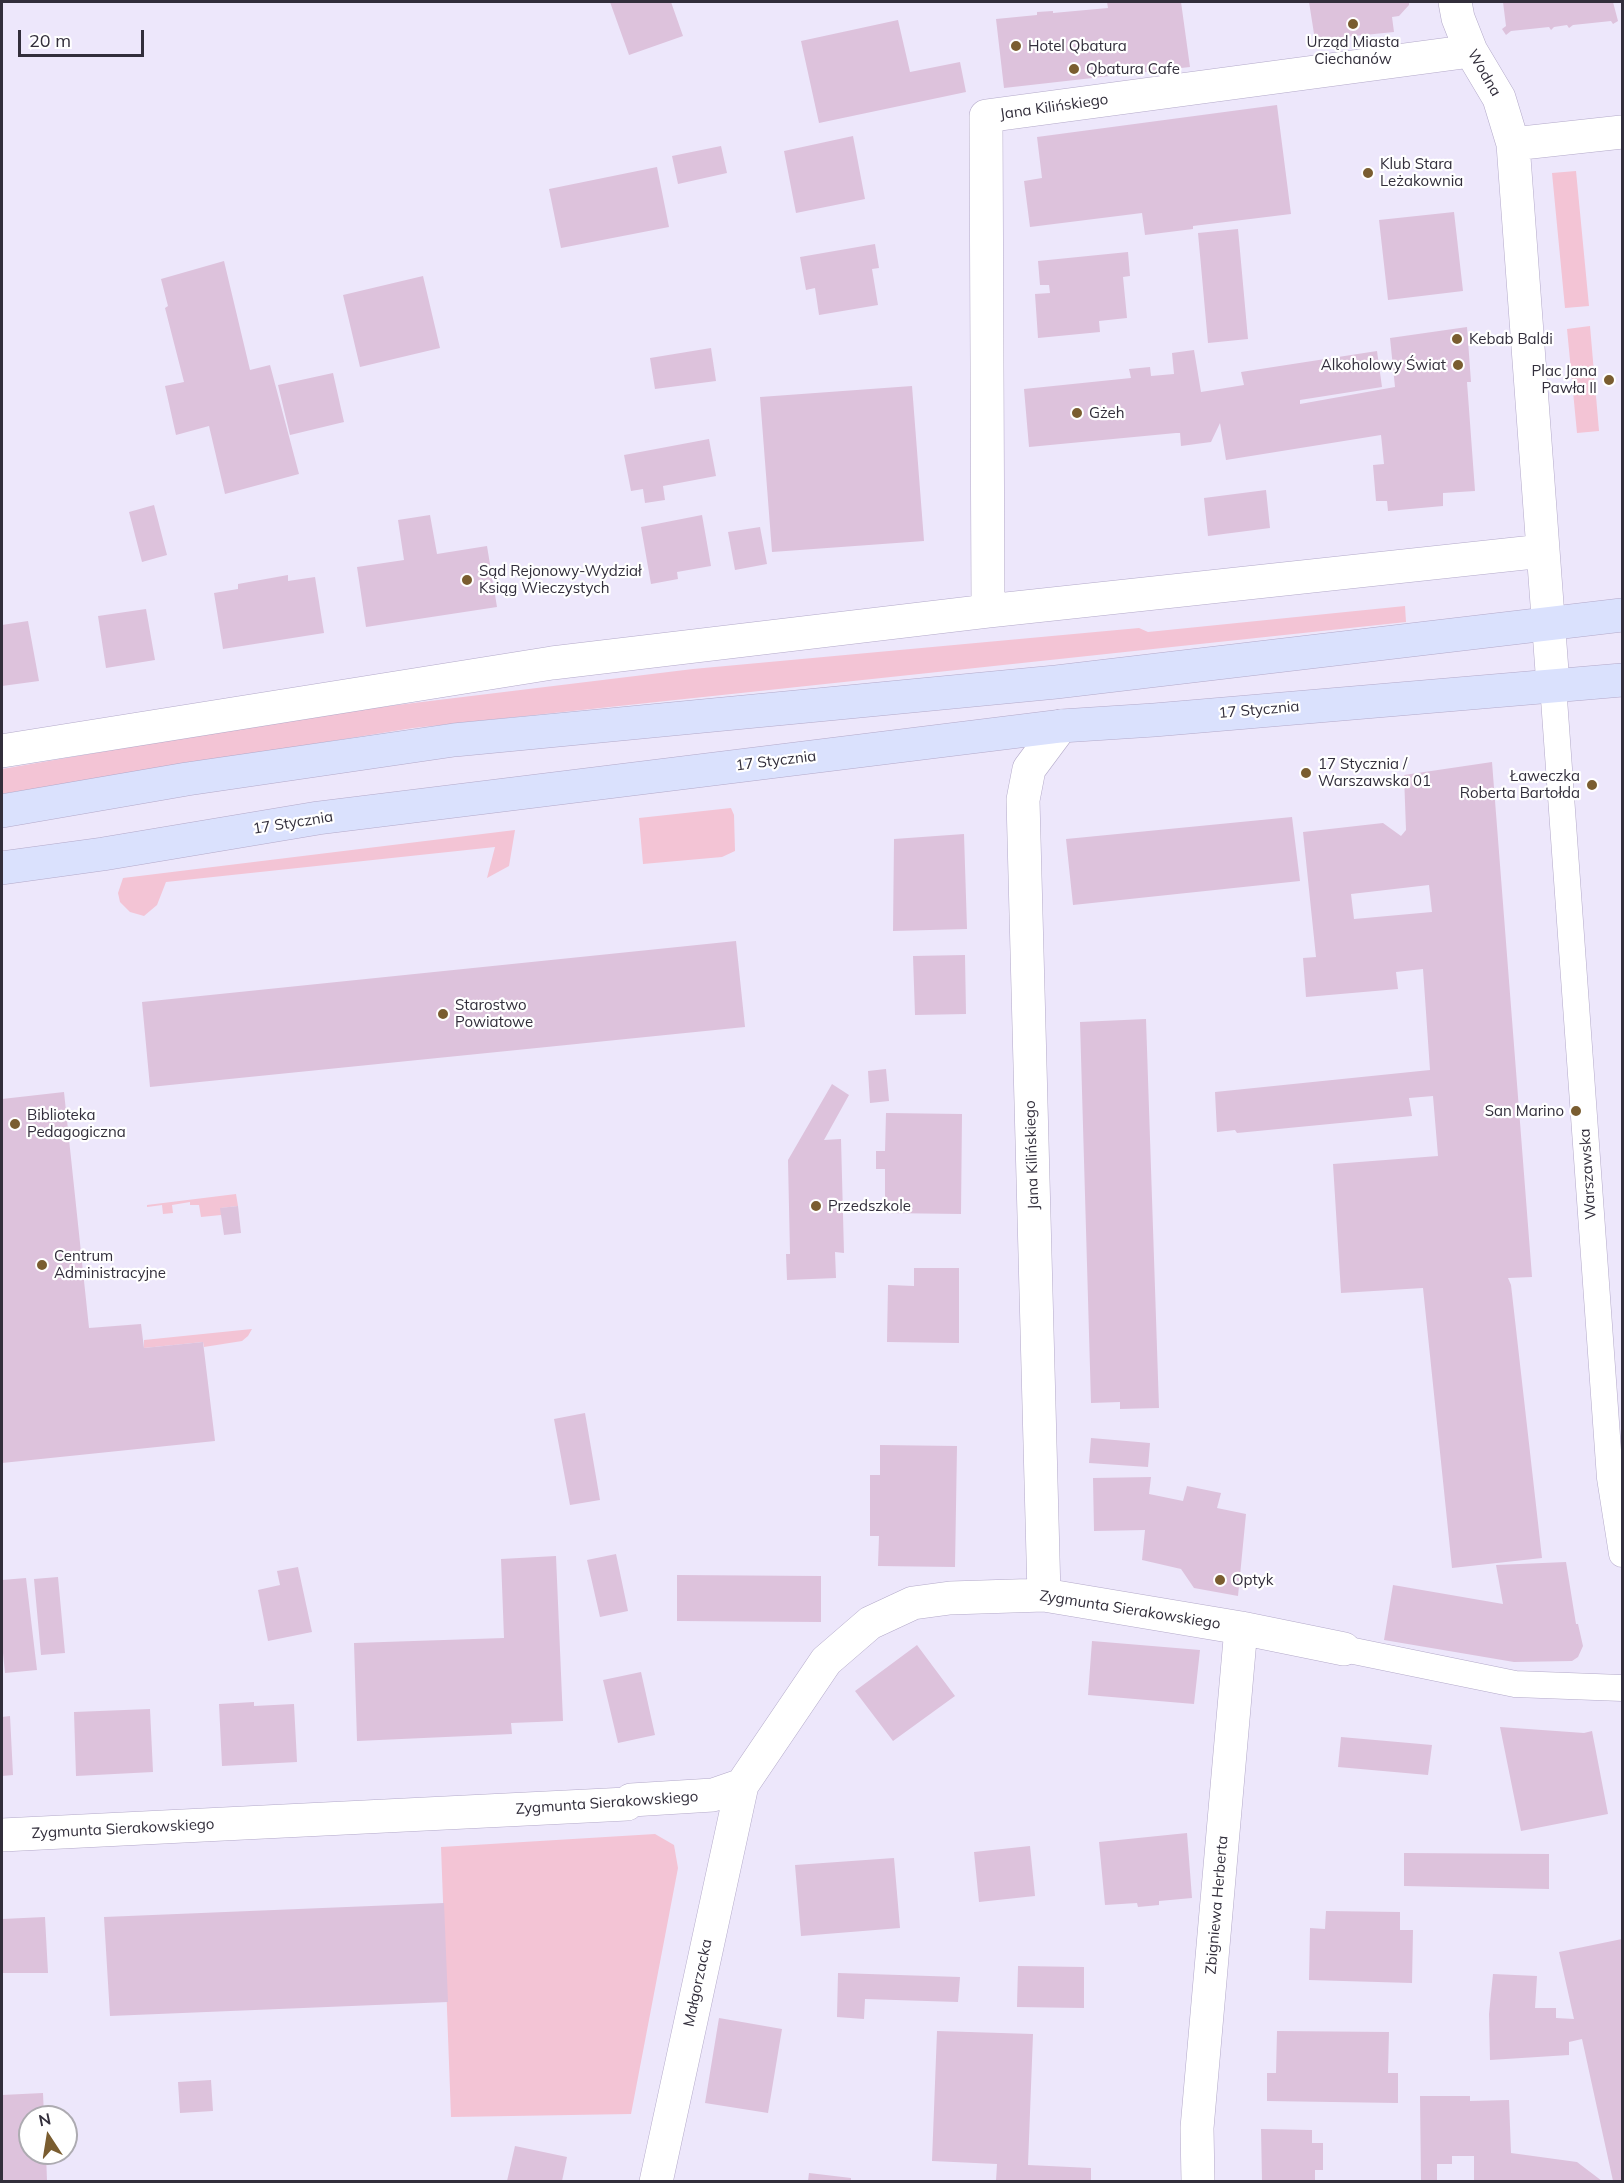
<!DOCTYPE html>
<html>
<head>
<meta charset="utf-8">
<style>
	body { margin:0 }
	#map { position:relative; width:1624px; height:2183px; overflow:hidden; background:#ede7fb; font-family:Mulish,sans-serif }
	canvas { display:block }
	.frame { position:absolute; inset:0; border:3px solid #322e3b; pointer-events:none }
	.north { position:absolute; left:18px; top:2105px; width:60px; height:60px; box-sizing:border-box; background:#fff; border:2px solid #adabb1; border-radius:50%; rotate:348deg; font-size:16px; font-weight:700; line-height:24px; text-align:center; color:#322e3b }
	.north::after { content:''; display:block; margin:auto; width:21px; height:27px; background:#7a5d30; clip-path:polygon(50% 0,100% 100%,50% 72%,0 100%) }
	.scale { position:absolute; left:18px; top:30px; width:126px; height:27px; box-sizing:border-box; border:3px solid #322e3b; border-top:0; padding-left:8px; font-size:18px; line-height:21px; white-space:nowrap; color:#322e3b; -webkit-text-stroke:4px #fff; paint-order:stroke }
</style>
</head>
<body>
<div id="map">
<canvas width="1624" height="2183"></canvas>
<div class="frame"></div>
<div class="north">N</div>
<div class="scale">20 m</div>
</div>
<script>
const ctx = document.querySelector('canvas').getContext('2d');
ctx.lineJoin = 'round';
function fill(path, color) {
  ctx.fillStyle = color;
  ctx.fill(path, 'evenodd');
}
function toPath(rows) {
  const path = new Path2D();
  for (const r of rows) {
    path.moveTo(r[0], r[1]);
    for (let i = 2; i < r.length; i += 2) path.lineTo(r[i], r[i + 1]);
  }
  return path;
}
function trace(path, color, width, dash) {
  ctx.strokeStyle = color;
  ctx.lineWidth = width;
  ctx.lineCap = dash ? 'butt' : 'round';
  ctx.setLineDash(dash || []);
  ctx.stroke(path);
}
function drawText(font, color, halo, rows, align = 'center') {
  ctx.font = font + ' Mulish,sans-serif';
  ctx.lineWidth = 4.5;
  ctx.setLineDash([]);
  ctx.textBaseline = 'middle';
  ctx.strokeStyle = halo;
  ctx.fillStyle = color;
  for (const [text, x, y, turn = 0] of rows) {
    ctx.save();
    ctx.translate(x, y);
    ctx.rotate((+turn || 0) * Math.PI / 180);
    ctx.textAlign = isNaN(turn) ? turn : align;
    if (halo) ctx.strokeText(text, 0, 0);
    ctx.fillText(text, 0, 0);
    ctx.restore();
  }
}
fill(toPath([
	[1576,171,1589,306,1565,308,1552,173],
	[1590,326,1599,431,1577,433,1567,329],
	[1405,606,1406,622,413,728,2,794,2,769,315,715,693,669,1139,628,1148,632],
	[731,808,734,815,735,851,722,857,643,864,639,818],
	[515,830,509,866,487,878,495,847,166,882,157,905,144,916,130,912,120,902,118,893,123,878],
	[236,1194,238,1206,221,1208,221,1215,201,1217,199,1205,190,1205,190,1202,172,1205,173,1213,163,1214,162,1205,147,1207,147,1205],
	[252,1329,248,1336,242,1341,204,1347,203,1342,144,1348,144,1340],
	[655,1834,674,1845,678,1868,631,2114,451,2117,441,1847]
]), '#f3c4d5');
fill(toPath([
	[610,2,671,2,683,36,629,55],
	[1107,2,1181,2,1190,67,1004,88,996,19,1037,15,1037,12,1053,11,1053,13,1108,8],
	[1309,2,1409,2,1409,5,1399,16,1392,17,1394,32,1315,40],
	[1503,2,1613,2,1618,21,1613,24,1611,21,1573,25,1569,28,1567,25,1554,27,1551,30,1549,27,1511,31,1506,35,1502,29,1506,26],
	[898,20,910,72,960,62,966,92,819,123,801,41],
	[1277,105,1291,214,1193,226,1193,229,1145,235,1142,213,1030,227,1024,181,1042,178,1037,137],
	[853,136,865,199,796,213,784,151],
	[721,146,727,173,678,184,672,156],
	[657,167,669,227,561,248,549,189],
	[1454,212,1463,291,1388,300,1379,220],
	[1238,229,1248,339,1208,343,1198,233],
	[875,244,879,268,872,269,878,305,819,315,815,288,806,290,800,257],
	[1128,252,1130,276,1123,277,1127,318,1099,321,1100,332,1038,338,1035,294,1050,293,1049,285,1040,285,1038,261],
	[224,261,250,370,270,365,299,474,225,494,209,426,176,435,165,386,184,382,165,308,168,306,161,279],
	[423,276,440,348,360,367,343,295],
	[1467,327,1471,382,1467,382,1475,491,1443,493,1443,506,1388,511,1387,501,1376,501,1373,465,1384,464,1381,435,1226,460,1220,423,1211,442,1181,446,1180,433,1176,433,1029,447,1024,389,1131,378,1129,369,1150,367,1151,376,1174,374,1172,353,1194,350,1201,392,1244,385,1241,372,1377,351,1382,387,1300,400,1300,404,1395,387,1390,338],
	[711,348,716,381,655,389,650,358],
	[333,373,344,422,290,435,278,385],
	[912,386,924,541,772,552,760,397],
	[709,439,716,476,663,486,665,500,645,503,643,489,631,491,624,455],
	[1266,490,1270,528,1208,536,1204,498],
	[154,505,167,555,142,562,129,512],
	[430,515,437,554,487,546,497,607,366,627,357,567,404,560,398,520],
	[702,515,711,566,677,572,678,579,651,584,641,527],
	[760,527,767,564,735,570,728,532],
	[288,575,288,581,315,577,324,633,223,649,214,593,238,589,238,584],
	[146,609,155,660,106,668,98,616],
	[28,621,39,681,2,686,2,625],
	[1492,762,1532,1277,1508,1278,1511,1285,1542,1558,1452,1568,1423,1288,1341,1293,1333,1164,1438,1156,1433,1096,1409,1098,1412,1116,1237,1133,1235,1130,1217,1132,1215,1092,1430,1070,1423,969,1396,972,1398,989,1306,997,1303,958,1316,957,1303,832,1383,823,1401,836,1406,830,1404,775],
	[1429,885,1432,912,1354,919,1351,894],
	[1292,817,1300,881,1073,905,1066,839],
	[964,834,967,929,893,931,894,839],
	[736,941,745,1027,150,1087,142,1002],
	[965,955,966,1014,915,1015,913,956],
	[1146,1019,1159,1408,1120,1409,1120,1402,1091,1403,1080,1022],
	[886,1069,889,1101,870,1103,868,1071],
	[832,1084,849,1095,824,1140,841,1139,844,1253,835,1252,836,1278,787,1280,786,1254,790,1254,788,1160],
	[64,1092,89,1328,141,1324,144,1348,203,1342,215,1441,2,1463,2,1099],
	[886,1113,962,1114,961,1214,885,1213,885,1169,876,1169,876,1151,885,1151],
	[238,1206,241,1233,224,1235,220,1208],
	[914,1268,959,1268,959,1343,887,1342,888,1285,914,1286],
	[585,1413,600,1500,570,1505,554,1419],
	[1091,1438,1150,1443,1148,1467,1089,1463],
	[880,1445,957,1446,955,1567,878,1566,879,1536,870,1536,870,1475,880,1475],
	[1151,1477,1149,1494,1183,1501,1187,1486,1221,1493,1217,1508,1246,1514,1238,1596,1194,1588,1181,1569,1142,1560,1145,1530,1094,1531,1093,1478],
	[616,1554,628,1611,600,1617,587,1560],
	[556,1556,563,1721,511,1723,512,1734,357,1741,354,1643,504,1638,501,1559],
	[1566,1562,1576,1624,1578,1624,1583,1646,1578,1657,1572,1661,1514,1662,1384,1640,1393,1585,1503,1604,1496,1565],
	[298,1567,312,1632,268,1641,258,1590,280,1585,277,1571],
	[677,1575,821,1576,821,1622,677,1621],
	[58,1577,65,1653,41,1655,34,1579],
	[26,1578,37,1670,5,1673,2,1643,2,1580],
	[1092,1641,1200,1650,1194,1704,1088,1695],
	[917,1645,955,1696,893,1741,855,1691],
	[641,1672,655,1735,618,1743,603,1680],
	[254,1702,254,1706,294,1704,297,1762,222,1766,219,1704],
	[150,1709,153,1772,76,1776,74,1712],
	[10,1716,13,1775,2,1776,2,1717],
	[1500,1727,1584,1733,1592,1731,1608,1814,1521,1831],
	[1341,1737,1432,1745,1428,1775,1338,1767],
	[1187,1833,1192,1898,1159,1901,1159,1905,1138,1907,1137,1903,1105,1905,1099,1842],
	[1030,1846,1035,1896,979,1902,974,1852],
	[1404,1853,1549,1854,1549,1889,1404,1886],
	[894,1858,900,1928,801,1936,795,1865],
	[444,1903,448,2002,110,2016,104,1917],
	[1326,1911,1400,1912,1400,1930,1413,1930,1412,1983,1309,1980,1310,1928,1325,1929],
	[45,1917,48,1973,2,1973,2,1919],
	[1622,1939,1622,2181,1613,2181,1582,2039,1569,2042,1569,2055,1490,2060,1489,2014,1493,1974,1537,1976,1535,2008,1556,2008,1556,2018,1574,2019,1559,1952],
	[1018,1966,1084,1967,1084,2008,1017,2007],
	[838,1973,960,1977,958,2002,865,1999,864,2019,837,2017],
	[719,2018,782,2029,768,2113,705,2103],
	[937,2031,1033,2034,1028,2165,1091,2168,1091,2181,996,2181,997,2164,932,2161],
	[1277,2031,1389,2032,1388,2073,1398,2073,1398,2103,1267,2101,1267,2073,1276,2073],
	[211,2080,213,2111,180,2113,178,2082],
	[43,2093,44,2117,30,2117,30,2153,46,2153,47,2181,2,2181,2,2095],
	[1420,2096,1470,2096,1470,2101,1509,2100,1511,2153,1577,2162,1602,2181,1474,2181,1474,2156,1452,2156,1452,2164,1437,2164,1437,2181,1421,2181],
	[1261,2129,1312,2130,1312,2143,1323,2143,1323,2170,1315,2170,1315,2181,1262,2181],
	[515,2146,567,2157,562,2181,507,2181],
	[809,2173,851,2178,851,2181,808,2181]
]), '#ddc2dc');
const pedestrian = toPath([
	[1553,685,1610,1478,1622,1554],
	[1344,1649,1515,1684,1622,1688]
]);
const minor = toPath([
	[1455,2,1458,18,1471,51,1499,98,1513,144],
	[988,611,986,116,1471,51],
	[1553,685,1513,144,1622,132],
	[2,751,552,663,988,611,1543,551],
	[1044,1595,1023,800,1029,769,1061,726],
	[2,1835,627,1804,631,1800,713,1795,742,1785,826,1661,870,1623,913,1603,950,1598,1044,1595,1241,1628,1344,1649],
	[656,2182,742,1785],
	[1198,2182,1197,2128,1241,1628]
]);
const secondary = toPath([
	[2,811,187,779,454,740,1056,682,1622,615],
	[2,868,103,854,318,818,1061,726,1154,720,1622,680]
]);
trace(pedestrian, '#b3a9c9', 27);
trace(minor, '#b3a9c9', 34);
trace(secondary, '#b3a9c9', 34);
trace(pedestrian, '#fff', 26);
trace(minor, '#fff', 33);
trace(secondary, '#dae1fd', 33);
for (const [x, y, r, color] of [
	[1353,24,6,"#7a5d30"],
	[1016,46,6,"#7a5d30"],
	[1074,69,6,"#7a5d30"],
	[1368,173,6,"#7a5d30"],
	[1457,339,6,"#7a5d30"],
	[1458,365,6,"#7a5d30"],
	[1609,380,6,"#7a5d30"],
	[1077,413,6,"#7a5d30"],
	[467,580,6,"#7a5d30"],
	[1306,773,6,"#7a5d30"],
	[1592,785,6,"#7a5d30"],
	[443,1014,6,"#7a5d30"],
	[1576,1111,6,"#7a5d30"],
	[15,1124,6,"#7a5d30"],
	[816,1206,6,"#7a5d30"],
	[42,1265,6,"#7a5d30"],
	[1220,1580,6,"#7a5d30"]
]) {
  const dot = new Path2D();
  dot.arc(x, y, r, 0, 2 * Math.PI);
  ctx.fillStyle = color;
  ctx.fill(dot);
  trace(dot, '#fff', 2);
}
drawText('15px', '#322e3b', '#fff', [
	["Urząd Miasta",1353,42,"center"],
	["Ciechanów",1353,59,"center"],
	["Hotel Qbatura",1028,46],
	["Qbatura Cafe",1086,69],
	["Klub Stara",1380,164],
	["Leżakownia",1380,181],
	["Kebab Baldi",1469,339],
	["Alkoholowy Świat",1446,365,"right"],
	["Plac Jana",1597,371,"right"],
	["Pawła II",1597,388,"right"],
	["Gżeh",1089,413],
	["Sąd Rejonowy-Wydział",479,571],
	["Ksiąg Wieczystych",479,588],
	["17 Stycznia /",1318,764],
	["Warszawska 01",1318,781],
	["Ławeczka",1580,776,"right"],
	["Roberta Bartołda",1580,793,"right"],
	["Starostwo",455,1005],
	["Powiatowe",455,1022],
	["San Marino",1564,1111,"right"],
	["Biblioteka",27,1115],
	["Pedagogiczna",27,1132],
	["Przedszkole",828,1206],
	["Centrum",54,1256],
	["Administracyjne",54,1273],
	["Optyk",1232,1580]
], 'left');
drawText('15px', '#322e3b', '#fff', [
	["Wodna",1484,73,60],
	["Jana Kilińskiego",1054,107,-8],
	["17 Stycznia",1259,710,-5],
	["17 Stycznia",776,761,-7],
	["17 Stycznia",293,823,-9],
	["Jana Kilińskiego",1032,1155,-92],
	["Warszawska",1588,1174,-94],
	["Zygmunta Sierakowskiego",1130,1610,9],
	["Zygmunta Sierakowskiego",607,1803,-4],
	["Zygmunta Sierakowskiego",123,1829,-3],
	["Zbigniewa Herberta",1217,1905,-85],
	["Małgorzacka",698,1983,-78]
]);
</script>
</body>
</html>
